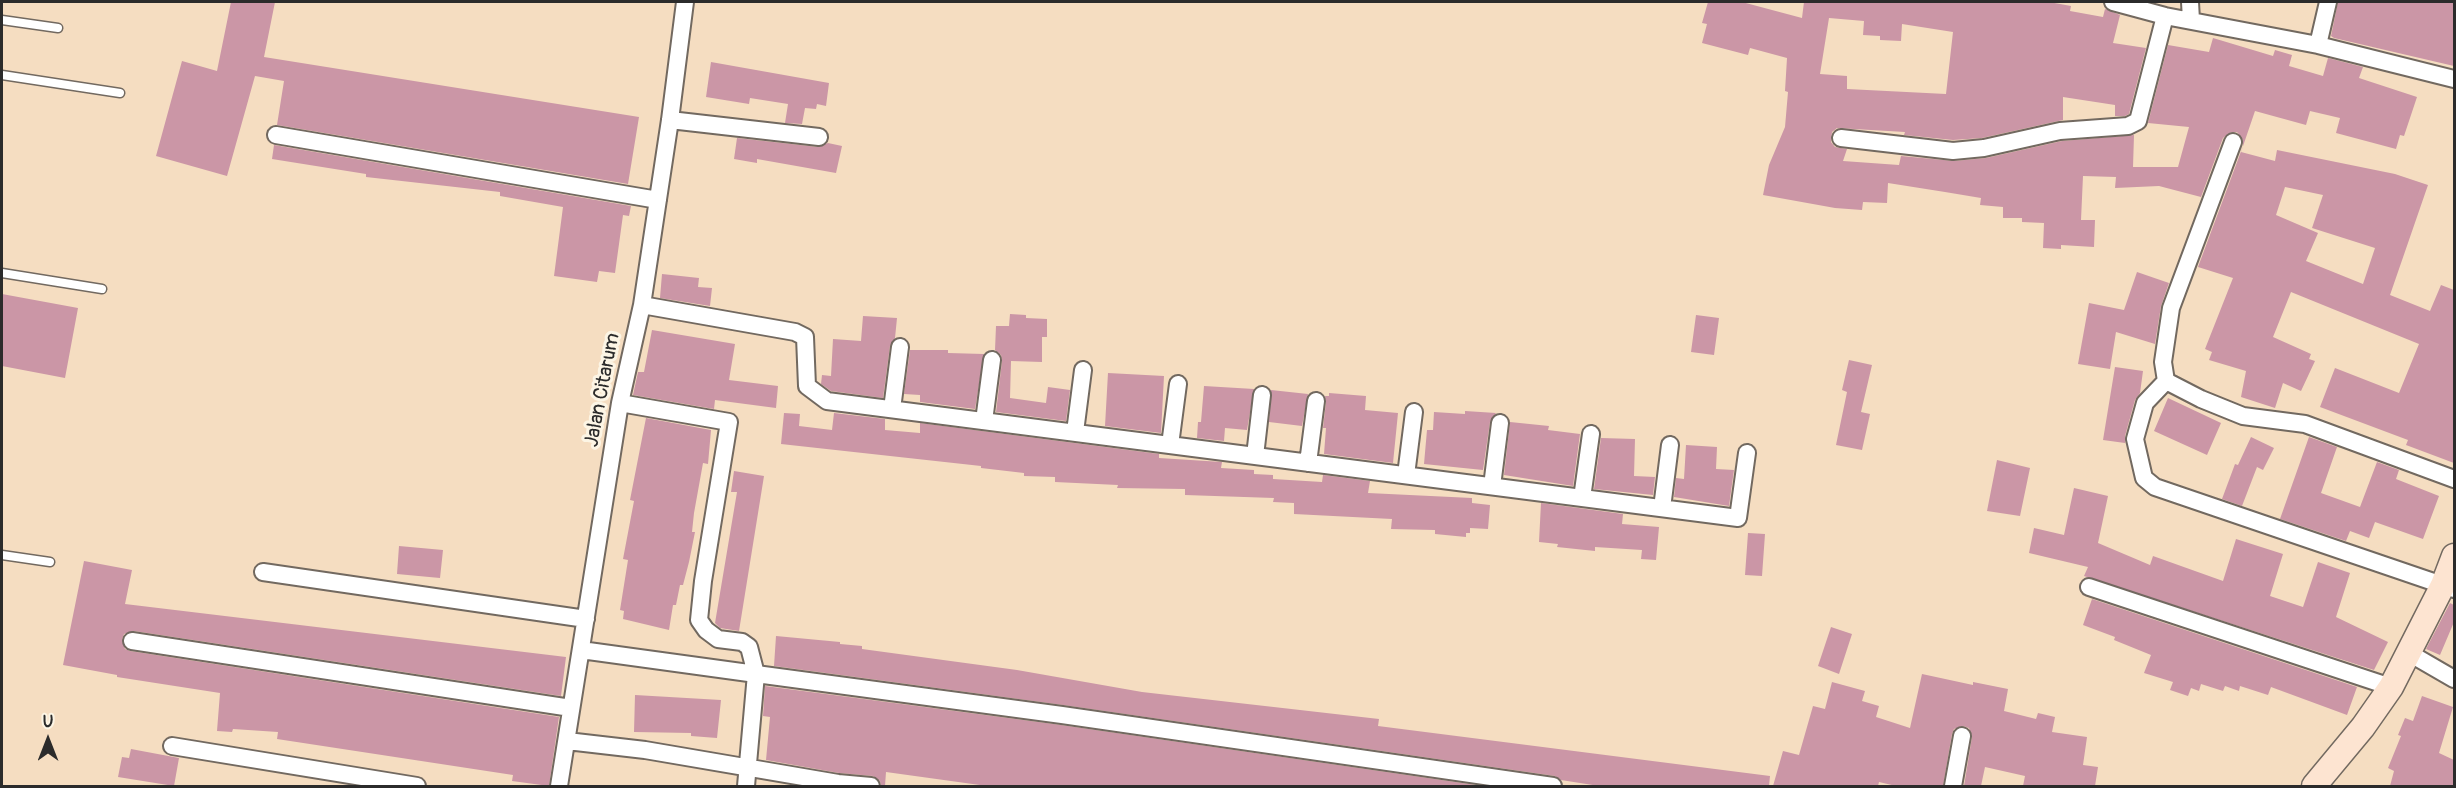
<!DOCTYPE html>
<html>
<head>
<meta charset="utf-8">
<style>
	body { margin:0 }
	#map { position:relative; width:2456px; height:788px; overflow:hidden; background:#f5ddc1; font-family:Pangolin,sans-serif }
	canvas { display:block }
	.frame { position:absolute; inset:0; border:3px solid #2b2b2b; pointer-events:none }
	.north { position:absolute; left:18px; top:710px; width:60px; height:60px; -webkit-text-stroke:4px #fcf5e5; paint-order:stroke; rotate:0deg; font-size:16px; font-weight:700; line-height:24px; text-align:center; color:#2b2b2b }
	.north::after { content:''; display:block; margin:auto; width:21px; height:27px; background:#2b2b2b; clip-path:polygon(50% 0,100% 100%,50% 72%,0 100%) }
</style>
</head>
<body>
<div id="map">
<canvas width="2456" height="788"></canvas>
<div class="frame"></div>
<div class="north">U</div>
</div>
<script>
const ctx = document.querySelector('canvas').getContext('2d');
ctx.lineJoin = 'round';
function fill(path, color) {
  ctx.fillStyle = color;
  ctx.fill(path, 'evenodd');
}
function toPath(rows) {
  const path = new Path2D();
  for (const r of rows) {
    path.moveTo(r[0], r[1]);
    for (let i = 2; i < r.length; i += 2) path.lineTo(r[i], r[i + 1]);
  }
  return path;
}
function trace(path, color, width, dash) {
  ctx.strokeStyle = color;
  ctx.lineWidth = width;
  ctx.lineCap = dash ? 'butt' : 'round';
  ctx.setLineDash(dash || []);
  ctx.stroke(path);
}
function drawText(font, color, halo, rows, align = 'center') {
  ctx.font = font + ' Pangolin,sans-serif';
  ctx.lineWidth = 6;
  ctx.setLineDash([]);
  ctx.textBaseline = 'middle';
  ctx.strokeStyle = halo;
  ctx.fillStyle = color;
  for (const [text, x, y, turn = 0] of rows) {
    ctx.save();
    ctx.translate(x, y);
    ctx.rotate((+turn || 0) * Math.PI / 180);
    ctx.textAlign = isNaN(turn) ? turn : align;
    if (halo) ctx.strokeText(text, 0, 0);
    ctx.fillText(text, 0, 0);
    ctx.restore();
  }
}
fill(toPath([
	[231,2,275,2,264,57,639,117,628,184,277,125,284,81,255,76,227,176,156,156,182,61,217,71],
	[1708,2,1742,2,1802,18,1804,2,2049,2,2071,6,2070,11,2103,17,2105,9,2120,15,2113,43,2146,48,2129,114,2125,116,2115,116,2115,105,2063,97,2063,120,1982,138,1953,140,1904,135,1905,132,1837,128,1832,132,1831,142,1835,147,1847,149,1843,161,1899,165,1901,156,1954,161,1986,158,2062,141,2134,135,2133,167,2178,167,2189,127,2148,123,2168,45,2209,52,2213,38,2273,56,2275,50,2292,55,2289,66,2323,76,2328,58,2363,67,2359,78,2417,97,2404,136,2400,135,2396,149,2336,133,2340,118,2310,111,2306,125,2255,111,2241,152,2275,161,2277,150,2395,174,2428,185,2390,295,2430,311,2441,285,2454,290,2454,463,2406,445,2408,440,2320,407,2335,368,2399,393,2419,344,2291,292,2273,337,2311,354,2309,359,2315,361,2301,391,2283,383,2275,408,2241,397,2246,371,2209,360,2212,352,2205,349,2233,278,2198,267,2243,146,2243,140,2237,132,2231,132,2223,138,2201,197,2159,186,2115,188,2116,177,2083,176,2081,220,2095,220,2094,247,2061,245,2061,249,2043,248,2044,223,2022,222,2022,218,2003,218,2003,207,1980,205,1981,198,1945,192,1888,183,1887,203,1863,202,1862,210,1835,208,1763,195,1769,165,1785,127,1788,92,1785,91,1787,58,1750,48,1748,55,1702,43,1707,24,1702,23],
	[1829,18,1864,21,1863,35,1880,36,1880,40,1901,41,1902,24,1953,32,1946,94,1847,89,1847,76,1820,74],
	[2285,187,2323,195,2312,228,2375,248,2363,284,2306,261,2318,233,2276,215],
	[2338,2,2454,2,2454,66,2334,38,2331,36],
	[711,62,829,83,826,106,817,104,816,109,805,108,802,124,785,123,788,104,750,98,749,104,706,97],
	[737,138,818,147,828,143,842,146,836,173,757,159,757,163,734,159],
	[274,145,631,206,629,216,623,215,615,273,599,271,597,282,554,276,563,207,500,196,500,192,366,177,366,174,272,159],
	[2137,272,2169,283,2161,306,2155,344,2116,332,2110,369,2078,364,2089,303,2124,310],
	[662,274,699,278,698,287,712,288,710,306,660,298],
	[2,294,78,308,65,378,2,366],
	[1010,314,1026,315,1026,318,1047,319,1047,337,1042,337,1042,362,1011,361,1010,398,1046,403,1048,387,1070,390,1066,421,996,412,1002,361,1001,355,995,350,996,326,1009,326],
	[1696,315,1719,318,1714,355,1691,352],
	[863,316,897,318,895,338,890,346,883,398,831,391,821,384,822,375,831,376,833,339,861,341],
	[652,330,735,344,729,380,778,386,776,408,715,400,714,409,633,395,638,372,644,372],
	[910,350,948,350,948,353,984,354,975,409,920,402,920,395,904,394],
	[1849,360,1872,365,1861,412,1870,414,1862,450,1836,445,1847,392,1842,390],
	[2115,367,2143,371,2140,393,2135,400,2125,436,2125,443,2103,440],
	[1108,373,1164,376,1161,433,1105,426],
	[1204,386,1254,389,1247,430,1225,428,1224,441,1197,438,1198,422,1201,422],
	[1271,390,1308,394,1302,426,1269,422],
	[1329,393,1366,396,1365,410,1398,413,1393,463,1324,454,1326,428,1323,428,1326,402,1325,396,1329,396],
	[2168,398,2221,423,2207,455,2154,431],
	[1465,411,1496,413,1490,422,1483,470,1424,464,1427,430,1433,430,1434,412,1465,414],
	[784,413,800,414,799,426,832,430,834,413,885,419,885,430,920,433,920,423,1159,454,1159,458,1222,462,1221,468,1254,470,1254,474,1273,475,1273,479,1322,482,1323,475,1370,481,1368,493,1472,498,1472,503,1490,505,1488,529,1470,528,1470,533,1466,533,1466,537,1435,534,1435,530,1391,529,1392,519,1294,514,1294,503,1273,502,1274,498,1185,495,1185,489,1117,488,1118,485,1055,482,1055,477,1024,476,1024,473,981,468,981,466,781,444],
	[646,418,711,430,708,464,703,463,694,513,692,532,695,532,689,562,683,585,680,585,676,605,673,605,669,630,623,619,624,611,620,610,628,560,623,559,634,501,630,500],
	[1510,422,1549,426,1548,430,1580,434,1573,486,1504,475],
	[2251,437,2274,448,2263,470,2257,467,2242,506,2222,499,2235,464,2238,465],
	[2309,437,2337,447,2321,493,2360,507,2377,462,2399,470,2396,479,2439,496,2423,539,2375,522,2369,538,2350,531,2346,541,2280,519],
	[1601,438,1635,439,1634,476,1655,477,1653,495,1594,489],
	[1686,445,1717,447,1716,469,1734,470,1729,506,1674,497,1676,478,1684,479],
	[1997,460,2030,468,2020,516,1987,511],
	[734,471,764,476,739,631,720,628,715,623,737,492,731,492],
	[2074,488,2108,496,2098,543,2150,565,2153,556,2223,581,2236,539,2283,554,2270,596,2303,607,2318,562,2350,573,2336,617,2388,642,2374,670,2087,577,2084,576,2088,567,2029,553,2034,528,2064,535],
	[1541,503,1623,514,1622,524,1659,527,1656,560,1641,559,1642,550,1595,547,1595,551,1557,547,1558,544,1539,542],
	[1748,533,1765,534,1762,576,1745,575],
	[399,546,443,550,440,578,397,574],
	[84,561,132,570,125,604,566,657,561,696,134,631,124,634,122,640,125,649,130,651,559,717,549,786,512,781,513,775,277,739,278,732,233,729,232,732,217,731,220,693,117,677,117,675,63,665],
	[2092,599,2357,687,2347,715,2271,687,2268,695,2240,686,2239,691,2225,686,2223,691,2201,684,2199,691,2191,688,2188,696,2170,690,2173,682,2144,673,2151,655,2114,640,2115,637,2083,625],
	[2450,603,2454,605,2454,622,2440,655,2426,649],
	[1831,627,1852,634,1839,674,1818,666],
	[776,636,840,642,840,644,862,646,862,649,1017,670,1142,692,1379,719,1378,726,1770,776,1769,786,1599,786,1561,780,1555,776,1063,705,774,666],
	[1922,674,1973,685,1973,682,2008,689,2004,711,2036,719,2038,713,2055,717,2052,732,2087,737,2083,765,2098,767,2095,786,2023,786,2025,776,1985,767,1981,786,1964,786,1972,737,1969,728,1963,726,1954,729,1952,734,1943,786,1896,786,1879,782,1878,786,1773,786,1783,751,1799,755,1813,706,1825,709,1832,682,1865,691,1862,701,1879,706,1876,717,1910,728],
	[765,686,1061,725,1483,786,987,786,886,772,885,786,881,786,880,781,873,776,839,773,766,760,770,717,763,716],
	[635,695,721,700,717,738,691,736,691,733,634,732],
	[2422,696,2453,707,2439,753,2454,760,2454,786,2390,786,2394,771,2388,768,2401,736,2398,735,2405,718,2413,721],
	[131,749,179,758,174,786,118,777,122,757,129,758]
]), '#cb96a6');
const service = toPath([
	[2,20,58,28],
	[2,75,120,93],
	[2,273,102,289],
	[2,555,50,562]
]);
const minor = toPath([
	[2113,2,2165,16,2318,45,2454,79],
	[2190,2,2191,20],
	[2318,45,2328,2],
	[670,120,819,137],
	[276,135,658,200],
	[1841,138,1953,151,1984,148,2060,131,2128,126,2138,121,2165,16],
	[2233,142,2171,308,2163,362,2166,381,2201,399,2243,416,2305,424,2454,479],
	[642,305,795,332,805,337,807,386,827,401,1738,518,1747,453],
	[2166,381,2145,403,2135,439,2144,478,2155,487,2454,589],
	[620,403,729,422,703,581,699,620,706,630,718,639,742,642,749,647,756,674,1062,715,1553,786],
	[892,409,900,347],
	[984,421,992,360],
	[1075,432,1083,370],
	[1170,445,1178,384],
	[1255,456,1262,395],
	[1308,463,1316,401],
	[1406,475,1414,412],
	[1492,486,1500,423],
	[1582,498,1591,434],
	[1662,508,1670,445],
	[263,572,586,619],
	[2089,587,2391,687],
	[132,641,571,708],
	[581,650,756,674,746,786],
	[2409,653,2454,679],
	[567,741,645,750,838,783,871,786],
	[172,746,417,786],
	[559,786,620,403,642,305,670,120,685,2],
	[1953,786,1962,736]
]);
const secondary = toPath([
	[2314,786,2363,727,2391,687,2443,585,2454,556]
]);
trace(service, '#726960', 11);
trace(minor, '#726960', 20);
trace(secondary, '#726960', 27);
trace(service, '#fff', 8);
trace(minor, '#fff', 16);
trace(secondary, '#fde4d1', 24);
drawText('20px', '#2b2b2b', '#fcf5e5', [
	["Jalan Citarum",603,390,-79]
]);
</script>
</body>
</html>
